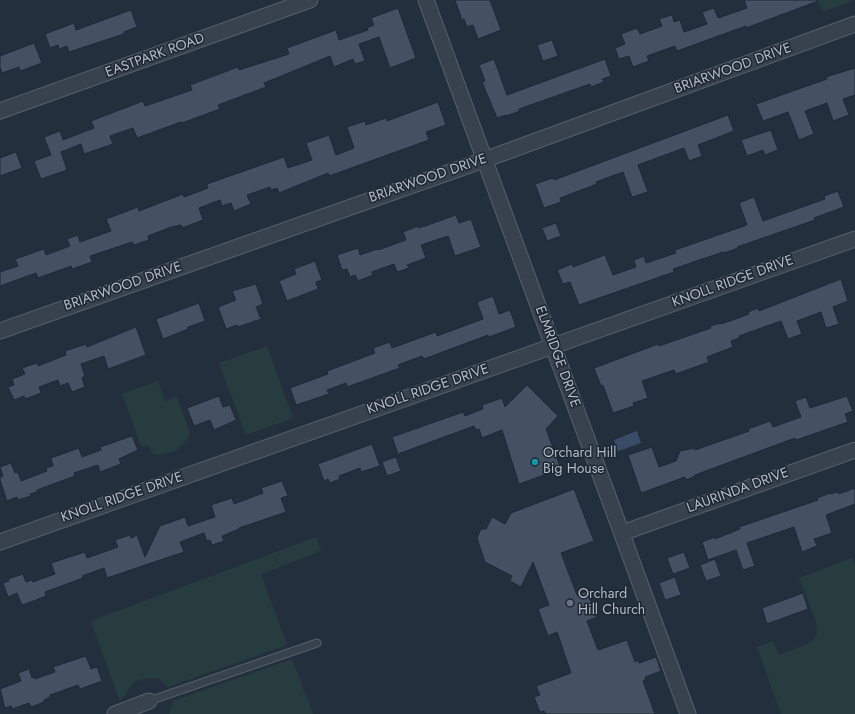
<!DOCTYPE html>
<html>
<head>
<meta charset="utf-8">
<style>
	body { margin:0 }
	canvas { display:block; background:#242f3e }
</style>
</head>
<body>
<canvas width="855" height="714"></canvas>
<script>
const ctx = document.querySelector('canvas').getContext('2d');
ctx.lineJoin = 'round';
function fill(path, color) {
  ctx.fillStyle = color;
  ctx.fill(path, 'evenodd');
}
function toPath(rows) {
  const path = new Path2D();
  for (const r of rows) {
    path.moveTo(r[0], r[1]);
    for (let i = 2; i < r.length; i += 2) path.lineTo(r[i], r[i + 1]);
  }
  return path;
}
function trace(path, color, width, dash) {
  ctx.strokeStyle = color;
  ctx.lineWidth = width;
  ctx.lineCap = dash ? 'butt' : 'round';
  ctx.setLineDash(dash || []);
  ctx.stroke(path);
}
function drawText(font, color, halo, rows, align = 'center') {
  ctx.font = font + ' Jost,sans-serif';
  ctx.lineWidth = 3;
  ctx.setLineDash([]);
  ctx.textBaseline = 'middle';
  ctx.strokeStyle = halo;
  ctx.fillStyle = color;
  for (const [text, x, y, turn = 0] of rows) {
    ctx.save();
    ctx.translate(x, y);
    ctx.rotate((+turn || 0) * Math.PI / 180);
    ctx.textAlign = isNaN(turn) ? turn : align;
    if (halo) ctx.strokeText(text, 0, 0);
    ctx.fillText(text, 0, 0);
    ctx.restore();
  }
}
fill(toPath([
	[818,0,855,0,822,12],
	[267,346,293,418,246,435,219,363],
	[158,381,165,401,177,397,190,433,188,438,176,451,160,455,153,454,148,445,141,446,122,394],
	[316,537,321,551,261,574,287,645,168,687,159,679,152,678,139,680,132,684,120,702,91,621],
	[852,558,855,565,855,714,781,714,757,647,773,641,779,655,810,643,817,635,816,621,799,578],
	[292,659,313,714,169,714,173,701]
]), '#263c3f');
fill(toPath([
	[637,431,641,443,618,451,614,440]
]), '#394c67');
const building = toPath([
	[455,0,490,0,501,30,478,39,473,25,467,27,464,19,462,20,455,0],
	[744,0,818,0,818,1,746,28,746,26,677,51,675,46,647,56,649,61,633,67,629,56,619,59,615,48,625,44,621,34,637,28,640,34,662,26,659,19,672,15,674,22,680,20,684,32,707,24,702,12,714,8,718,18,747,8,744,0],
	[398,8,416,58,390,68,379,37,359,44,365,61,355,64,353,59,334,67,330,56,264,83,266,87,218,105,220,109,182,123,181,122,137,138,133,128,110,136,113,144,84,154,81,144,61,152,67,170,41,179,34,161,51,155,44,137,60,131,63,140,94,128,91,121,143,101,145,106,192,90,190,85,238,67,239,70,289,54,287,48,336,30,339,40,368,30,367,28,374,25,371,18,398,8],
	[131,10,137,27,124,32,124,34,69,52,67,46,59,49,58,45,50,48,45,34,74,23,76,30,131,10],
	[552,40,558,56,543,61,537,45,552,40],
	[34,43,42,63,20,71,19,67,2,73,0,67,0,56,34,43],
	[494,59,507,95,605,59,611,76,602,79,604,82,591,87,590,84,519,109,520,111,506,116,506,115,497,118,482,82,485,81,479,65,494,59],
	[855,68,855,95,843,99,849,115,833,121,827,103,805,111,814,134,799,140,788,112,763,121,756,104,827,79,826,77,855,68],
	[438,102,446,125,426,132,429,140,329,176,328,173,279,193,277,188,271,190,270,187,247,195,251,204,234,211,231,203,222,206,220,200,199,208,203,220,182,228,181,225,171,227,148,236,149,240,134,245,132,242,90,256,92,262,72,269,71,266,38,278,36,273,0,286,0,272,18,266,15,259,44,249,46,255,70,246,67,239,78,235,80,242,111,231,106,219,138,207,139,211,183,194,184,197,208,188,207,184,284,157,288,168,312,160,306,143,329,135,336,155,354,148,347,127,365,121,366,125,386,118,387,121,438,102],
	[728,115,734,131,698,145,702,156,689,161,684,148,638,165,648,192,632,197,623,172,596,182,597,184,560,198,561,202,544,208,535,184,553,178,554,180,728,115],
	[771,130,778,150,765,155,763,150,747,156,741,140,771,130],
	[16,152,22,168,0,176,0,158,16,152],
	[838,191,844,207,814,218,815,220,737,247,738,248,724,253,723,252,673,269,674,272,579,305,570,282,563,284,557,270,572,264,573,267,605,255,613,275,636,267,634,260,644,256,646,263,676,253,675,250,747,225,739,203,754,197,763,221,825,199,824,196,838,191],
	[456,215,459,223,471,219,481,247,455,256,448,236,421,245,426,258,407,265,409,268,397,272,394,264,372,272,373,275,358,281,355,275,350,277,347,269,342,270,337,255,358,248,360,255,377,249,378,250,406,240,403,232,418,226,418,228,425,226,456,215],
	[556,223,561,236,547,241,542,228,556,223],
	[315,261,322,280,316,282,318,289,287,301,279,281,296,274,294,269,315,261],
	[841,279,848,301,833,307,839,324,826,328,821,312,797,321,802,334,788,339,781,321,739,336,739,338,731,341,733,347,707,357,709,362,676,374,674,370,642,381,648,398,633,403,634,406,613,413,603,385,601,386,594,368,658,344,659,346,711,328,710,326,721,323,721,324,733,320,749,314,748,312,758,308,759,311,841,279],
	[256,284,263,304,256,307,261,319,238,327,237,325,226,329,218,307,236,300,232,291,256,284],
	[493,296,499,314,510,310,516,327,489,337,488,335,424,359,422,356,398,365,400,368,347,387,346,383,327,390,329,394,296,405,290,388,328,374,327,371,375,353,373,348,390,342,392,348,436,332,437,336,483,319,477,302,493,296],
	[199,303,205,321,188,327,188,329,163,339,156,319,199,303],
	[136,327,146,355,108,369,104,356,81,364,85,376,82,378,85,387,72,392,68,383,60,386,58,380,39,387,41,393,25,399,24,396,14,400,8,387,14,385,12,379,25,374,22,368,37,363,38,366,66,355,65,351,86,344,87,347,136,327],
	[527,385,558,416,546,429,561,469,519,484,502,430,482,438,479,429,476,430,474,426,398,454,392,437,463,412,465,416,483,409,482,405,502,398,505,407,527,385],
	[219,396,223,407,230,405,236,420,214,430,210,420,194,426,187,408,219,396],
	[847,396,853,411,845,414,848,422,796,440,795,438,695,475,695,476,686,480,685,477,641,493,628,455,652,447,659,467,676,461,680,451,694,448,695,450,749,431,748,429,770,421,773,427,801,417,795,401,806,397,810,408,847,396],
	[132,436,138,450,119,459,121,464,100,472,98,465,74,473,75,476,37,490,37,492,30,494,31,496,18,500,17,497,7,501,0,480,0,478,3,476,0,467,11,463,15,473,18,472,21,481,47,471,46,468,53,466,51,458,79,448,82,457,101,450,100,447,132,436],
	[372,444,380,466,361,472,360,468,339,476,340,479,330,483,328,479,324,481,318,464,372,444],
	[396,457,401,471,387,476,382,462,396,457],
	[282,481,288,496,281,498,286,512,239,528,239,529,222,536,224,541,212,545,210,540,207,541,204,533,180,542,184,552,157,561,107,578,104,568,82,576,83,578,45,592,46,596,23,605,21,603,17,593,8,597,3,583,9,581,8,579,23,574,26,582,32,580,33,582,55,574,51,563,85,552,87,558,118,547,115,540,130,535,131,538,137,535,145,557,160,526,185,517,188,526,215,517,211,505,232,498,234,504,263,493,261,488,282,481],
	[855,488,855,504,826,515,832,533,814,539,817,546,802,552,794,527,747,543,755,566,743,570,736,550,708,560,702,542,715,537,715,539,740,529,739,527,818,500,817,498,830,493,830,494,838,492,839,494,855,488],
	[574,489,594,541,561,553,577,595,587,591,597,617,587,621,598,650,627,640,635,662,638,660,639,663,656,657,661,671,645,677,646,679,643,681,655,714,546,714,544,711,540,712,534,697,540,695,536,686,571,673,557,632,548,636,538,609,549,605,533,562,521,587,510,581,512,576,485,562,477,538,481,529,486,529,492,517,505,524,511,513,574,489],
	[684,552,690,568,673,574,667,558,684,552],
	[715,559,721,576,706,581,700,565,715,559],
	[675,577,681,595,665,600,659,583,675,577],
	[803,593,808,609,767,624,762,608,803,593],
	[86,656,91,669,97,667,102,681,80,689,78,685,50,695,50,697,44,700,44,702,31,707,29,703,12,709,11,706,5,708,0,689,21,681,18,673,29,669,32,678,34,677,35,679,55,672,53,667,86,656]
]);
fill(building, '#455162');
trace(building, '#1f2835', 1);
const service = toPath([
	[149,701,317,643]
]);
const minor = toPath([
	[426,0,688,714],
	[0,111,310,0],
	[0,331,484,160,855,24],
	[622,533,855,450],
	[0,542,855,239],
	[115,714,149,701]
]);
trace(service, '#565f6c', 9);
trace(minor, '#565f6c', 17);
trace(service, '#38414e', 7);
trace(minor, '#38414e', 15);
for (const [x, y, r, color] of [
	[535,462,4,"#0f9aa8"],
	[570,603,4,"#6b7280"]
]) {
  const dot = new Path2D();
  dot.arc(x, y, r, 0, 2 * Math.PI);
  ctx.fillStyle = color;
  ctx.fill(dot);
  trace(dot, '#1d2633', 1.5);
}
drawText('14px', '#b4bcc9', '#1d2633', [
	["EASTPARK ROAD",155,56,-20],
	["BRIARWOOD DRIVE",733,69,-20],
	["BRIARWOOD DRIVE",428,179,-19],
	["KNOLL RIDGE DRIVE",733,282,-20],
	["BRIARWOOD DRIVE",123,287,-19],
	["ELMRIDGE DRIVE",557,357,70],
	["KNOLL RIDGE DRIVE",428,390,-19],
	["LAURINDA DRIVE",738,491,-20],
	["KNOLL RIDGE DRIVE",122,498,-19]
]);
drawText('14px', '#b4bcc9', '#1d2633', [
	["Orchard Hill",543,454],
	["Big House",543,470],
	["Orchard",578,595],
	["Hill Church",578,611]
], 'left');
</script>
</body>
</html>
